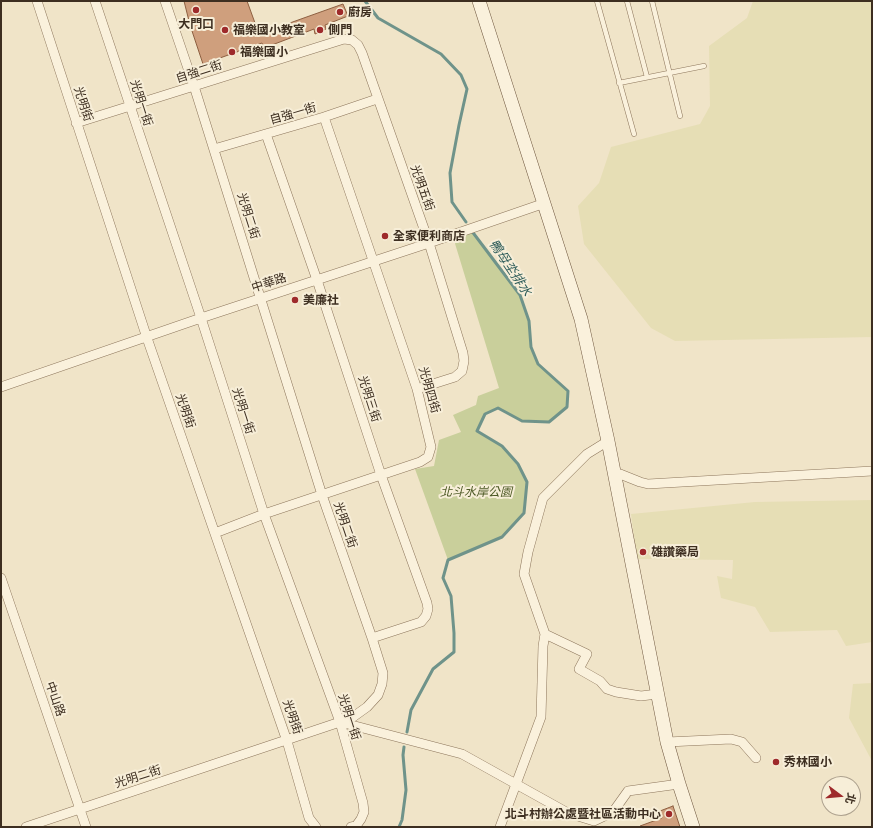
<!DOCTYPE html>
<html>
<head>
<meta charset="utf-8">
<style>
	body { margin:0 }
	#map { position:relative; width:873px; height:828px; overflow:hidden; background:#f0e4c8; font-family:Literata,"Noto Sans TC",serif }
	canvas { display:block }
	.frame { position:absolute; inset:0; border:2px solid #3d2e20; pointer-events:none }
	.north { position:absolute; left:821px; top:776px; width:40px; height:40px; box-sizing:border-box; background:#f7eed8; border:1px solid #ada18e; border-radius:50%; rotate:106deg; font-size:11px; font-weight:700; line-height:16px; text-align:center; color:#3d2e20 }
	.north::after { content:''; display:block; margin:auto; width:14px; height:18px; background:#9e2a2b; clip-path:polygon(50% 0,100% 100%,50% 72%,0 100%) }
</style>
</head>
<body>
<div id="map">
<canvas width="873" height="828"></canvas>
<div class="frame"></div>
<div class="north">北</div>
</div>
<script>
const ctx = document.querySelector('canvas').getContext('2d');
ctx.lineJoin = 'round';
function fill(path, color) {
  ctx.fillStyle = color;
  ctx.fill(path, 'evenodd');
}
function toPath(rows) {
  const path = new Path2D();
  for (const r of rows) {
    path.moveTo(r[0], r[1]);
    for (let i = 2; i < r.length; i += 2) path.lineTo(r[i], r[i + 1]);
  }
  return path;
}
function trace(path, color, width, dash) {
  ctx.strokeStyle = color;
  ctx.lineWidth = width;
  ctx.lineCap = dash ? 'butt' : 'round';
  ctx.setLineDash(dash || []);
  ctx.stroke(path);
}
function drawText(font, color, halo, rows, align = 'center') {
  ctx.font = font + ' Literata,"Noto Sans TC",serif';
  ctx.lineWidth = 4;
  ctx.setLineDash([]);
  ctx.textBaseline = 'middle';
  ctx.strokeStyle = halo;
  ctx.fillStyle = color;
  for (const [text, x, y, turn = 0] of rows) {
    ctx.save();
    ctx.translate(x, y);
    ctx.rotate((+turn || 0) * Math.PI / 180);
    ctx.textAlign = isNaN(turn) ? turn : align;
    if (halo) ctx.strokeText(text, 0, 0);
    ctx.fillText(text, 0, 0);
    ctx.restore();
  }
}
fill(toPath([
	[753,1,872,1,872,337,675,341,651,328,584,244,578,206,599,183,611,147,700,124,710,106,709,46,747,18],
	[872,500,872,642,846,646,837,630,770,632,755,607,721,598,717,576,732,579,733,560,637,559,631,514,755,502],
	[872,683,872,761,849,718,853,684]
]), '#e6deb5');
fill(toPath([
	[471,230,520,295,528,320,531,347,538,364,568,391,567,407,549,422,522,421,498,408,485,414,478,431,502,446,520,468,527,482,524,513,502,537,448,560,415,469,434,466,439,440,461,432,453,415,476,405,478,396,499,388,453,237]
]), '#c9cf9b');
trace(toPath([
	[365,1,378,18,441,54,461,75,467,89,459,125,450,173,452,202,466,222],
	[407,732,411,710,433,669,454,652,454,633,451,596,443,578,448,560,502,537,524,513,527,482,518,464,502,446,477,431,485,414,498,408,522,421,549,422,567,407,568,391,538,364,531,347,529,321,520,295,471,230],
	[399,827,402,820,406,790,403,755,404,747]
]), '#6f938a', 3);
const building = toPath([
	[184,1,247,1,259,34,343,4,348,16,325,25,326,29,315,34,314,29,264,48,262,43,203,64,190,25,184,1],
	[673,806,680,827,640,827,640,826,662,818,660,811,673,806]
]);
fill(building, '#cf9f7d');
trace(building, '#8d5f41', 1);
const lane = toPath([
	[597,1,634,134],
	[627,1,647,77],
	[652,1,680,116],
	[619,83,704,66]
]);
const street = toPath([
	[37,1,147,338,287,741,309,818,316,827],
	[95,1,201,318,264,514,340,722,363,803,364,812,361,819,356,826,351,827],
	[76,123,344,39,352,40,358,45,362,53,429,243,463,353,464,361,462,371,455,377,417,389],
	[266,134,317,280,381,475,427,603,428,609,426,616,421,622,372,638],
	[214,149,324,117,377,99],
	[1,387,201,318,429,243,545,203],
	[614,475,620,474,640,482,648,484,872,471],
	[215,533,264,514,420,462,428,457,431,447,417,389,324,117],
	[1,578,86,827],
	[545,634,587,654,579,669,600,681,607,689,616,692,641,696,657,694],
	[340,722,462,754,568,813,594,821,613,812,628,791,679,784],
	[667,742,731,739,742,742,756,758],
	[26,827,340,722,353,717,367,707,378,695,382,684,383,673,372,638,322,495,194,86,165,1],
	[500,827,541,717,543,646,545,634,524,574,528,552,543,498,587,454,608,441]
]);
const secondary = toPath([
	[479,1,581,319,608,441,667,742,679,784,693,827]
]);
trace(lane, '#8d765c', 5.5);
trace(street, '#8d765c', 10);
trace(secondary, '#6f573f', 14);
trace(lane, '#faf1dc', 4.5);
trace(street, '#faf1dc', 9);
trace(secondary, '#faf1dc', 13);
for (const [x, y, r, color] of [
	[196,10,4,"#9e2a2b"],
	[340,12,4,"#9e2a2b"],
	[225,30,4,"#9e2a2b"],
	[320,30,4,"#9e2a2b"],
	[232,52,4,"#9e2a2b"],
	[385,236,4,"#9e2a2b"],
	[295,300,4,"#9e2a2b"],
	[643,552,4,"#9e2a2b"],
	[776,762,4,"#9e2a2b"],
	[669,814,4,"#9e2a2b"]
]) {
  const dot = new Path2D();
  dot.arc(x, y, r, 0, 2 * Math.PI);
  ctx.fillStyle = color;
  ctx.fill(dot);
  trace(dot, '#f7eed8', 1.5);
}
drawText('bold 12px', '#3d2e20', '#f7eed8', [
	["廚房",348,12],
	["大門口",196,24,"center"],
	["福樂國小教室",233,30],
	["側門",328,30],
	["福樂國小",240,52],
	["全家便利商店",393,236],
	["美廉社",303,300],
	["雄讚藥局",651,552],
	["秀林國小",784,762],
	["北斗村辦公處暨社區活動中心",661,814,"right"]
], 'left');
drawText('12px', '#3d2e20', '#f7eed8', [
	["自強二街",199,72,-18],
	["光明一街",141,103,72],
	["光明街",83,104,72],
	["自強一街",293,114,-16],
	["光明五街",422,188,70],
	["光明二街",248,216,72],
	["中華路",269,283,-18],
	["光明四街",429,390,74],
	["光明三街",369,399,72],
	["光明街",185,411,71],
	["光明一街",243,411,72],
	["光明二街",345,525,71],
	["中山路",55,699,71],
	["光明街",292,717,71],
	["光明一街",349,717,72],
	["光明二街",138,777,-18]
]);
drawText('italic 12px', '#4d5a26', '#f7eed8', [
	["北斗水岸公園",476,492]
]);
drawText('italic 13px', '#2f5d5a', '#f7eed8', [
	["鴨母坔排水",510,268,56]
]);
</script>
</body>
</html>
